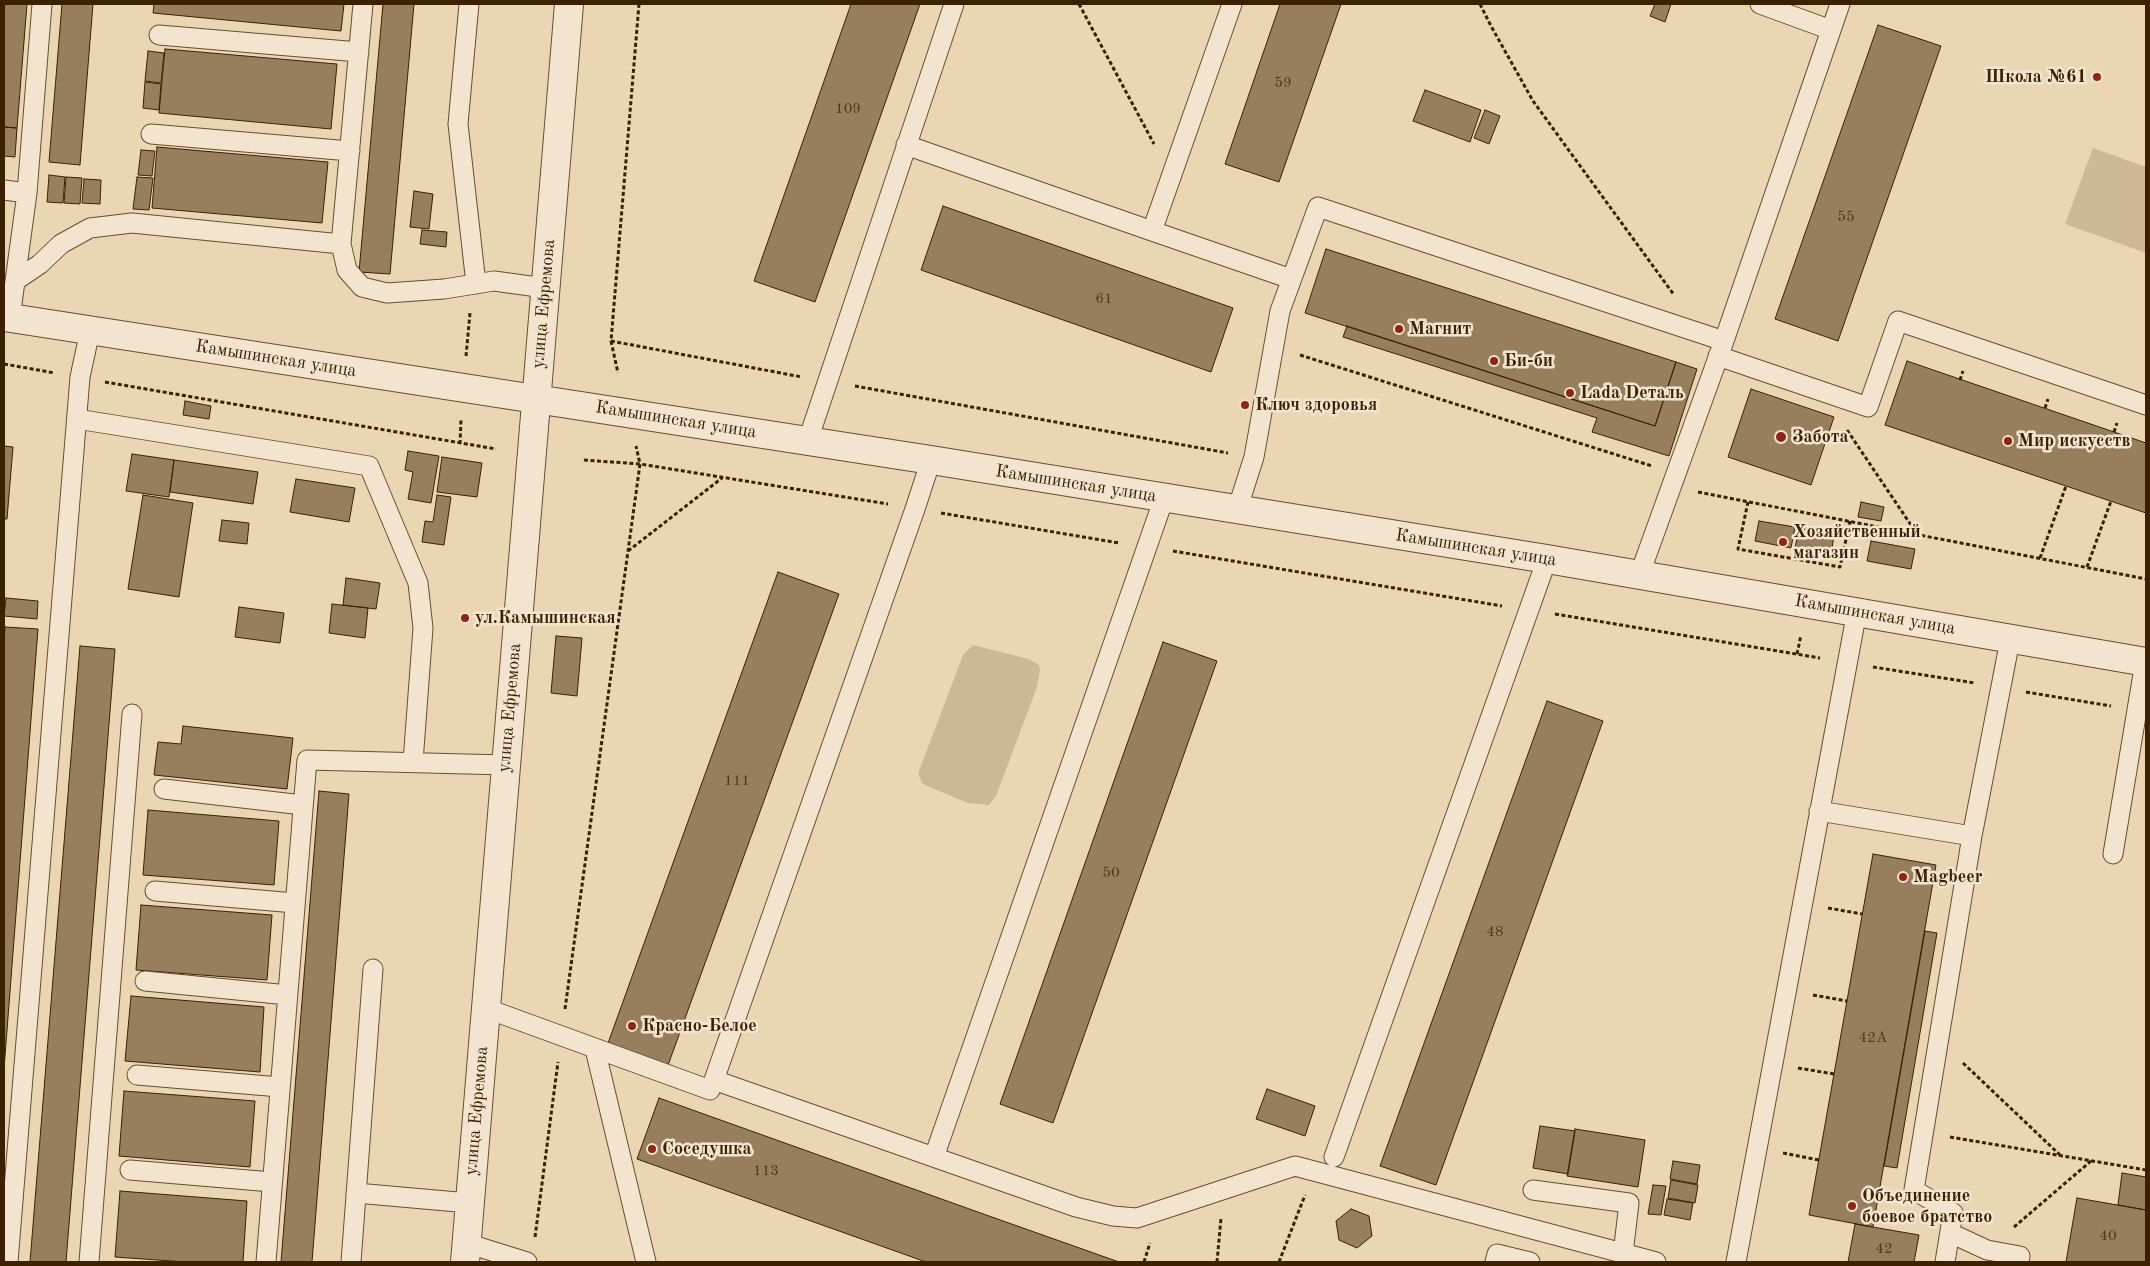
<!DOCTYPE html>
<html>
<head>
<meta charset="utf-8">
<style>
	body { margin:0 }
	#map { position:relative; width:2150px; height:1266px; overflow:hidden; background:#ebd6b4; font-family:"Old Standard TT",serif }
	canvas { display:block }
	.frame { position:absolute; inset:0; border:5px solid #3b2001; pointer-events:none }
</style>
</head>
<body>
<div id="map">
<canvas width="2150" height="1266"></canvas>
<div class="frame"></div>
</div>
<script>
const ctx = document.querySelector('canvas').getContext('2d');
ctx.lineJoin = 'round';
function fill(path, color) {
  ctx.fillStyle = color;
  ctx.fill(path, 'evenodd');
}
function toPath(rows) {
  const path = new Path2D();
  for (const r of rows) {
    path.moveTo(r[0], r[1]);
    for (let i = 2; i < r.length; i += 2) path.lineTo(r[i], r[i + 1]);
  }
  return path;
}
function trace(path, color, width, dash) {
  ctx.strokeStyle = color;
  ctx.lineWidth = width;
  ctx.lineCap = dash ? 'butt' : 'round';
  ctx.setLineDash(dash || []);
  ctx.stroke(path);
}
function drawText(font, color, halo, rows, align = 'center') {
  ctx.font = font + ' "Old Standard TT",serif';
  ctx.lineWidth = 5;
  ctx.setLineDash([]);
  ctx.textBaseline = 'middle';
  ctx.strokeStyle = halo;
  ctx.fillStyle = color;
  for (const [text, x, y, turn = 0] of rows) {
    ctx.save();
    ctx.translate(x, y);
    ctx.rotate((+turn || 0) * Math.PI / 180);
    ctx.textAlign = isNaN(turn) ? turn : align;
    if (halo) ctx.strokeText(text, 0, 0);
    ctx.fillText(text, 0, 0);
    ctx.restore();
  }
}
fill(toPath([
	[2093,148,2146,167,2146,253,2065,224],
	[973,645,1029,659,1039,665,1040,670,1037,687,996,796,989,805,968,803,927,786,922,783,919,776,919,771,963,655]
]), '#cdb796');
const building = toPath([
	[4,4,27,4,17,128,4,127,4,4],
	[62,4,93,4,80,165,49,162,62,4],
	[154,4,344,4,341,31,153,13,154,4],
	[383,4,414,4,390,274,359,272,383,4],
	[851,4,920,4,815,302,754,281,851,4],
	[1280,4,1341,4,1279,182,1225,164,1280,4],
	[1655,4,1671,4,1665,22,1650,16,1655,4],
	[1878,25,1941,46,1838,341,1775,319,1878,25],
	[165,49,337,64,331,129,159,113,165,49],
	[148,51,164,53,161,83,145,81,148,51],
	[145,82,161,84,159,110,143,108,145,82],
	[1425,90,1481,110,1470,142,1413,121,1425,90],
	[1485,110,1500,116,1489,144,1474,138,1485,110],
	[4,127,17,128,15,157,4,156,4,127],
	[157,147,328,162,322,223,152,208,157,147],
	[141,150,155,151,152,176,138,175,141,150],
	[49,175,65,177,63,203,47,202,49,175],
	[66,177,82,178,80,204,64,203,66,177],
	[137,177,153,178,149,210,133,209,137,177],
	[84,179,101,180,100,204,82,203,84,179],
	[414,191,433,194,429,229,410,227,414,191],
	[943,206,1233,308,1211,372,921,270,943,206],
	[422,230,447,232,446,247,420,244,422,230],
	[1326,249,1676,362,1655,426,1305,313,1326,249],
	[1347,326,1655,426,1676,362,1697,369,1669,456,1592,432,1597,418,1343,337,1347,326],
	[1907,361,2146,443,2146,513,1885,425,1907,361],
	[1751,389,1834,417,1811,485,1728,457,1751,389],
	[185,401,211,406,209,419,183,415,185,401],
	[4,446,13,447,7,519,4,519,4,446],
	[408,451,439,456,431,503,408,499,413,472,405,470,408,451],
	[132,454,174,460,169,497,126,491,132,454],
	[442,457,482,463,477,497,437,492,442,457],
	[174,460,258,472,253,504,170,492,174,460],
	[296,479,355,488,349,522,290,512,296,479],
	[143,495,193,503,179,597,128,589,143,495],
	[437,495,451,497,444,545,422,542,425,521,433,522,437,495],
	[1861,502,1884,507,1881,521,1858,517,1861,502],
	[222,520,249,523,247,544,219,541,222,520],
	[1759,521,1795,527,1791,548,1755,541,1759,521],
	[1799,528,1834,535,1831,555,1795,548,1799,528],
	[1871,541,1915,549,1911,569,1867,561,1871,541],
	[778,572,839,594,667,1068,607,1046,778,572],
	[346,578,380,583,376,609,343,605,346,578],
	[6,598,38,601,37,619,4,616,6,598],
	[332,604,368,608,365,638,329,633,332,604],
	[239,607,284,613,280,643,235,637,239,607],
	[5,627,38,629,4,1069,4,647,5,627],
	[556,636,582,638,577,696,551,693,556,636],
	[1163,642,1217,661,1053,1123,1000,1104,1163,642],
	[80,646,115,649,66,1262,30,1262,80,646],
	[1547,701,1603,721,1436,1185,1380,1166,1547,701],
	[183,726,293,738,287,789,154,775,158,742,181,744,183,726],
	[319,791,349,794,312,1262,281,1262,319,791],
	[148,810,279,821,274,885,143,875,148,810],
	[1873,854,1936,865,1873,1227,1809,1215,1873,854],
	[141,905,272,915,267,980,136,970,141,905],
	[1925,931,1937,933,1897,1168,1884,1166,1925,931],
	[131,996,264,1007,260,1072,125,1061,131,996],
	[1267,1089,1315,1106,1305,1136,1256,1119,1267,1089],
	[124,1091,255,1101,250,1167,119,1156,124,1091],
	[659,1098,989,1216,1119,1262,926,1262,637,1159,659,1098],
	[1540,1126,1575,1131,1568,1174,1533,1168,1540,1126],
	[1575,1129,1645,1140,1638,1187,1567,1176,1575,1129],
	[1673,1161,1700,1165,1697,1184,1670,1179,1673,1161],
	[2122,1173,2146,1177,2146,1210,2118,1205,2122,1173],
	[1671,1180,1698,1185,1695,1203,1668,1198,1671,1180],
	[1653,1185,1666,1186,1661,1215,1648,1214,1653,1185],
	[120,1191,247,1201,243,1262,186,1262,115,1257,120,1191],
	[2077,1198,2146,1210,2146,1262,2066,1262,2077,1198],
	[1667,1199,1693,1203,1690,1220,1664,1215,1667,1199],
	[1351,1209,1369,1216,1372,1236,1357,1248,1339,1240,1336,1221,1351,1209],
	[1855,1224,1919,1235,1914,1262,1848,1262,1855,1224]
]);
fill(building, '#977f5e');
trace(building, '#3b2001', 1);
const service = toPath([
	[469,4,458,124,476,284],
	[1232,4,1152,231,1291,279],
	[1760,4,1831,30],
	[159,35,359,52],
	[151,134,350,151],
	[906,145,1152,231],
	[4,190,27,193,10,318],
	[27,193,42,4],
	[341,244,347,270,362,287,387,293,444,289,494,281,545,288],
	[15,281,40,264,61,244,90,228,132,223,341,244,363,4],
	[1718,356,1868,407,1898,321,2146,405],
	[77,419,369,466,418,583,423,628,413,762],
	[808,440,954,4],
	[1237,510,1254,457,1280,311,1318,207,1724,341],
	[1639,576,1724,341,1840,4],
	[164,789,303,805],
	[1819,811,1972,836],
	[2113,854,2145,662],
	[155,891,295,903],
	[145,981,288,995],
	[485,1008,710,1090,714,1080,1076,1207,1113,1216,1137,1218,1295,1166,1656,1262],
	[595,1049,646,1262],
	[137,1075,280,1087],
	[714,1080,915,509,931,460],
	[934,1157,1164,498],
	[1334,1157,1547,559],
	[130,1170,272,1182],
	[1533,1190,1629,1203,1623,1254],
	[356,1193,469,1203],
	[1959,1237,1987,1250,2020,1256,2019,1262],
	[466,1243,527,1262],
	[8,1262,80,377,90,331],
	[89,1262,132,714],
	[266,1262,307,760,506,765],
	[351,1262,373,969],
	[1495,1262,1497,1254,1530,1262],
	[1736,1262,1857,611],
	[1945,1262,1953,1213,1914,1190,1972,836,2010,640]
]);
const tertiary = toPath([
	[4,317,931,460,1547,559,2146,662],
	[465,1262,569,4]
]);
trace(service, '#674e2e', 21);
trace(tertiary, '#674e2e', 30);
trace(toPath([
	[639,4,611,341,802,377],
	[1079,4,1154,144],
	[1480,4,1491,26,1533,101,1674,295],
	[611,341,618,373],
	[1300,355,1652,466],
	[466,356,470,313],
	[4,364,55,373],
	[1960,380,1963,371],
	[105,382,496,449],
	[855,386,1228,453],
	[2045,408,2048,399],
	[1847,430,1917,534],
	[2114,432,2117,423],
	[460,444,461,420],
	[584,460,640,464,888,504],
	[1698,492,2146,579],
	[1748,502,1738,549,1840,567,1850,521],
	[941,513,1119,543],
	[628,551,722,478],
	[1173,551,1502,606],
	[2040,558,2066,486],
	[2087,567,2111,501],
	[1555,614,1820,658],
	[1797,654,1801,635],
	[1873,667,1975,683],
	[2026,692,2111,706],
	[1828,908,1862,914],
	[1813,995,1847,1001],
	[565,1009,640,464,636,446],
	[1963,1063,2060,1155],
	[1798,1068,1834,1074],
	[1950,1137,2146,1170],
	[1783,1153,1819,1160],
	[2014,1227,2091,1161],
	[535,1237,558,1062],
	[1144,1262,1150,1243],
	[1217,1262,1221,1218],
	[1279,1262,1305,1195]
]), '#3b2001', 3, [4, 2.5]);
trace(service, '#f2e4ce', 19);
trace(tertiary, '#f2e4ce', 28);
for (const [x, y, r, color] of [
	[2097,77,5,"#8f2418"],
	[1399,329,5,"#8f2418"],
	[1494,361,5,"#8f2418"],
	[1570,393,5,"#8f2418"],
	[1245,405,5,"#8f2418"],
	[1781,437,6,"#8f2418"],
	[2008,441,5,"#8f2418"],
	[1783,542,5,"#8f2418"],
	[465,618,5,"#8f2418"],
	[1903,877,5,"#8f2418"],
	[632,1026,5,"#8f2418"],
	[652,1149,5,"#8f2418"],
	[1852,1206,5,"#8f2418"]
]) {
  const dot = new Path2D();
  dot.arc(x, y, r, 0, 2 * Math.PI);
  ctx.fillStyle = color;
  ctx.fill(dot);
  trace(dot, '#f2e4ce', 2);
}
drawText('15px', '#523818', null, [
	["59",1283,83],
	["109",848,109],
	["55",1846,217],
	["61",1104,299],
	["111",737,781],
	["50",1111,873],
	["48",1495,932],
	["42А",1873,1038],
	["113",766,1171],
	["40",2108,1236],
	["42",1884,1249]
]);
drawText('bold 18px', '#3b2001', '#f2e4ce', [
	["Школа №61",2087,77,"right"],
	["Магнит",1409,329],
	["Би-би",1504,361],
	["Lada Dеталь",1580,393],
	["Ключ здоровья",1255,405],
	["Забота",1792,437],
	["Мир искусств",2018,441],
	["Хозяйственный",1793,532],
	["магазин",1793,553],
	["ул.Камышинская",475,618],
	["Magbeer",1913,877],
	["Красно-Белое",642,1026],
	["Соседушка",662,1149],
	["Объединение",1862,1196],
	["боевое братство",1862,1217]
], 'left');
drawText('18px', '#3b2001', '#f2e4ce', [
	["улица Ефремова",544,304,-85],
	["Камышинская улица",276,359,9],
	["Камышинская улица",676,420,9],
	["Камышинская улица",1076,484,9],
	["Камышинская улица",1476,548,9],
	["Камышинская улица",1875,615,10],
	["улица Ефремова",510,708,-85],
	["улица Ефремова",477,1111,-85]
]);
</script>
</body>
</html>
